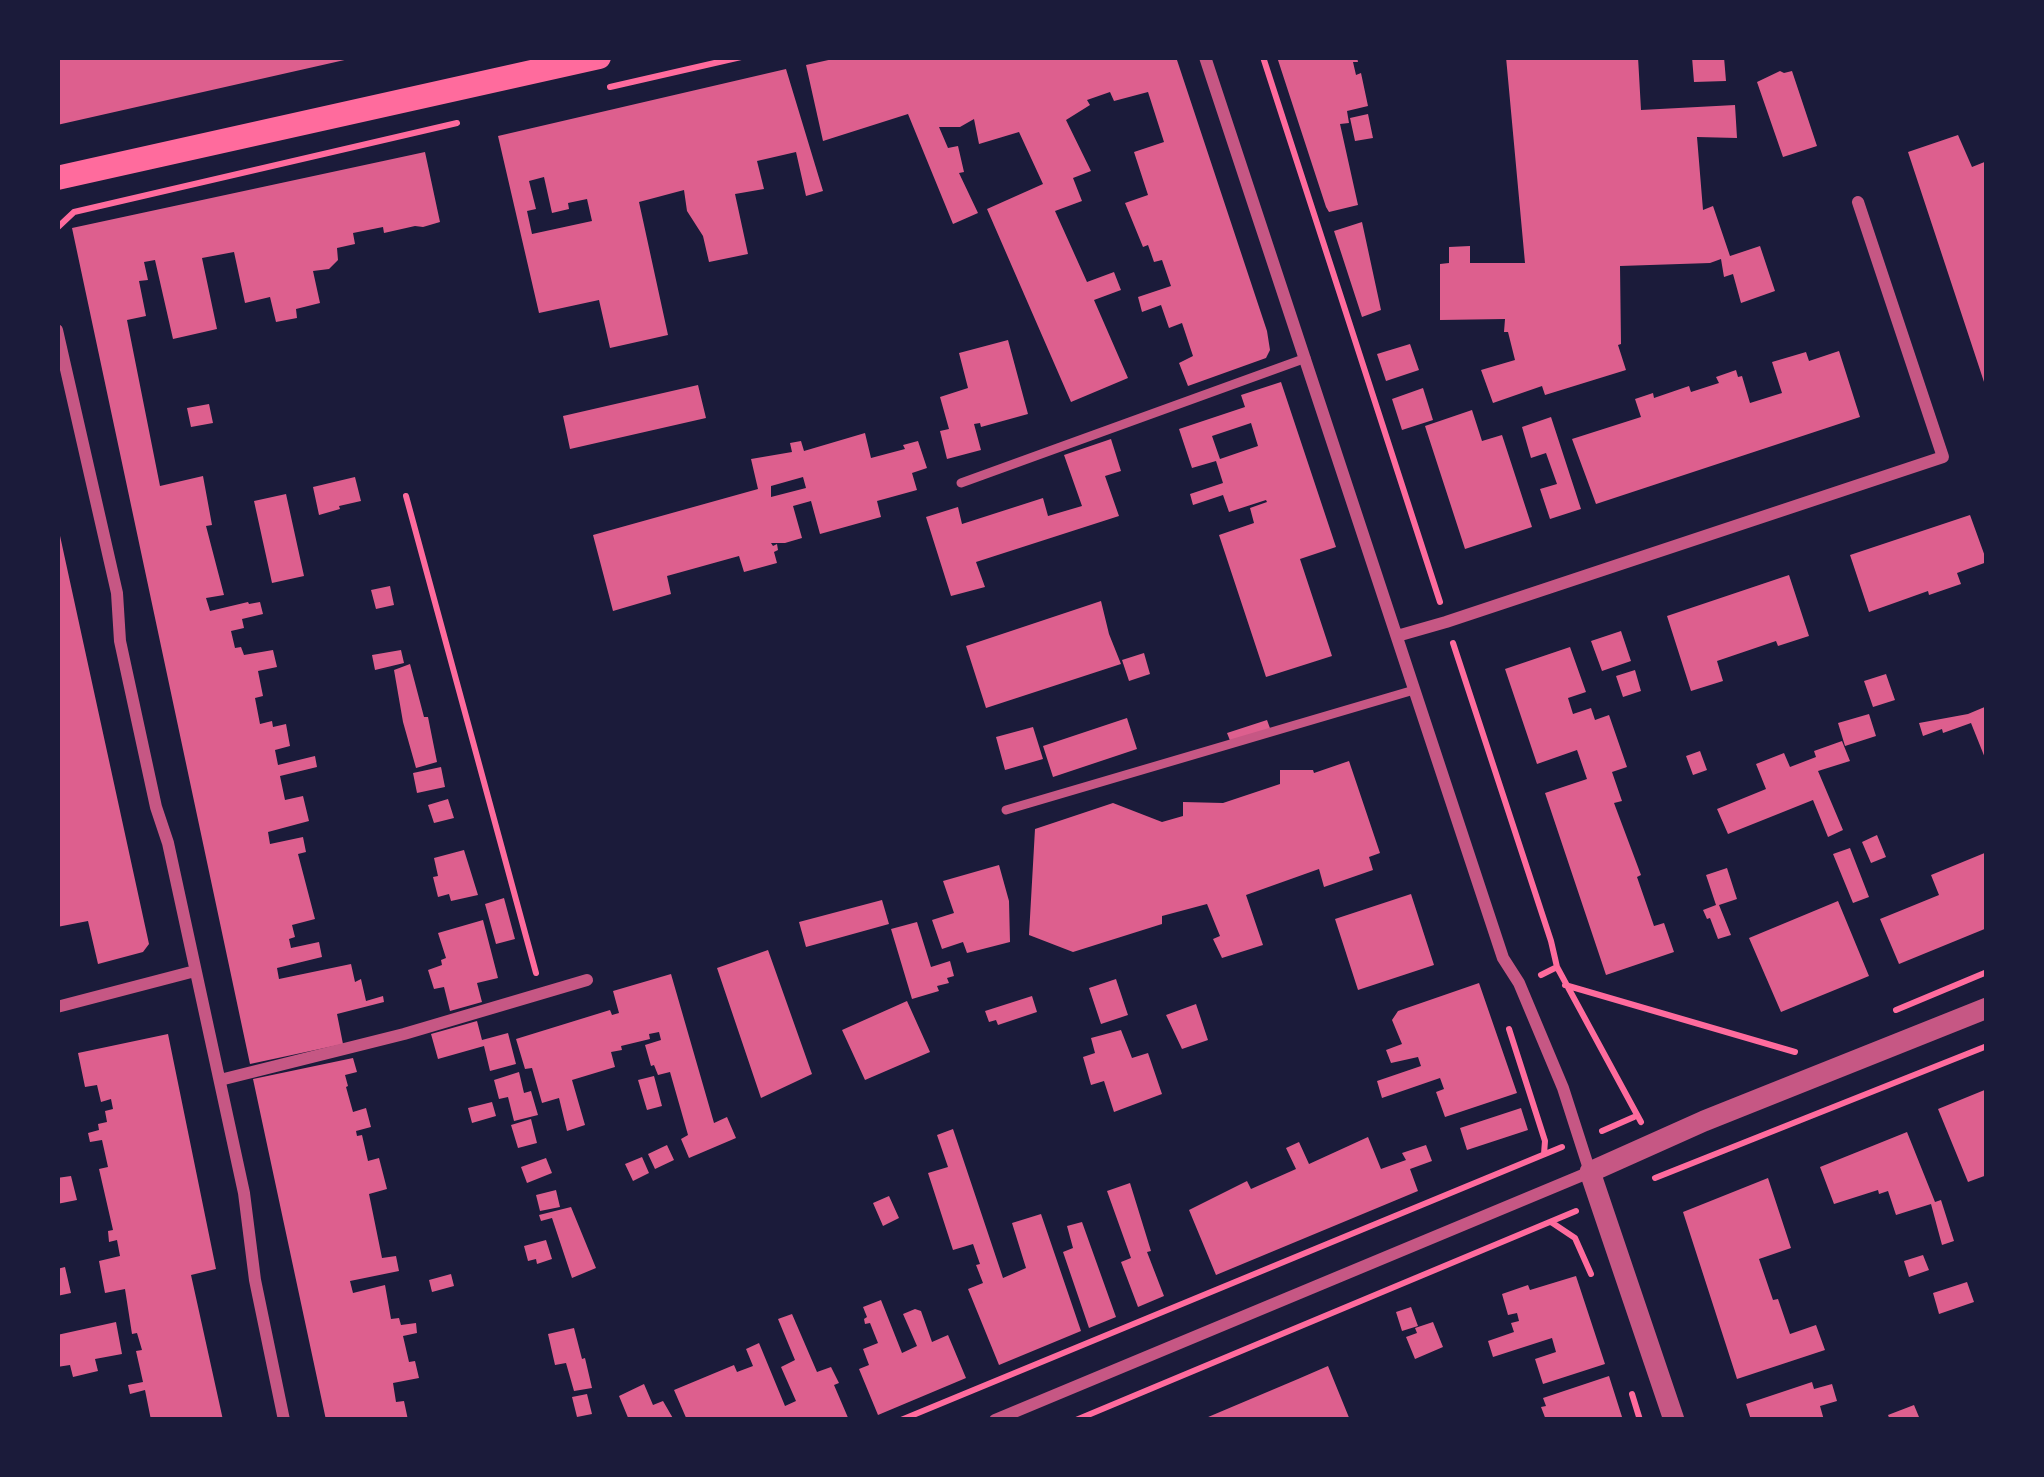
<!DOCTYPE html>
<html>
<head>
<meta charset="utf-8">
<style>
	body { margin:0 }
	#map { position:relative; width:2044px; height:1477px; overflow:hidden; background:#1b1b3a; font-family:Montserrat,sans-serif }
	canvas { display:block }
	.frame { position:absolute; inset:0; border:60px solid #1b1b3a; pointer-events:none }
</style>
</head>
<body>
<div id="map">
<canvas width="2044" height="1477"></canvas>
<div class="frame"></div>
</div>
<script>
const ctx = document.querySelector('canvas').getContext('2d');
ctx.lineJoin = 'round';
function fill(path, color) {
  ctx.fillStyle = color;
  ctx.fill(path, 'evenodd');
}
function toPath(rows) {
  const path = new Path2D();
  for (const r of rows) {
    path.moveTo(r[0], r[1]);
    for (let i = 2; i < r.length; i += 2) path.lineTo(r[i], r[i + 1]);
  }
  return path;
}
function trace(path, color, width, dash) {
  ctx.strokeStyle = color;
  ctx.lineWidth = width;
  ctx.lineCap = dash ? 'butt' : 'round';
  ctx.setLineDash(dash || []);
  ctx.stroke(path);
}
fill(toPath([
	[57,57,349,57,349,59,57,125],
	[842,57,1176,57,1267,331,1270,350,1266,358,1188,386,1179,363,1193,356,1182,323,1169,328,1161,305,1142,312,1138,297,1171,286,1162,260,1154,262,1148,245,1143,247,1125,203,1148,195,1134,152,1164,142,1148,92,1114,101,1110,92,1087,100,1090,105,1066,120,1091,171,1073,178,1082,201,1055,211,1087,282,1114,272,1121,290,1094,300,1128,378,1071,402,987,209,1043,184,1019,132,979,144,974,119,960,127,939,127,948,148,958,146,964,172,959,173,978,213,953,224,908,114,823,141,806,65],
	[1277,57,1357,57,1358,62,1353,62,1356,75,1361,73,1368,106,1347,111,1349,123,1340,124,1358,205,1329,212,1326,207],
	[1506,57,1638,57,1641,110,1735,105,1737,138,1697,137,1703,210,1713,206,1730,256,1760,246,1775,291,1741,303,1733,274,1724,277,1721,259,1710,263,1620,266,1621,344,1618,345,1626,370,1545,395,1542,386,1493,403,1481,370,1515,360,1508,332,1504,332,1505,319,1440,320,1440,264,1449,263,1449,247,1470,246,1470,263,1525,263],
	[1692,57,1724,57,1726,81,1694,82],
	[786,69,823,191,806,196,796,152,757,161,764,189,735,194,748,254,709,262,703,236,687,211,684,190,639,202,668,335,610,348,599,300,539,313,498,136],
	[544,177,552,213,569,209,568,203,587,199,592,221,532,234,527,211,536,209,529,181],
	[1780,71,1784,73,1792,71,1817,146,1783,157,1757,82],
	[1368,114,1373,138,1355,141,1350,118],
	[1958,135,1972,167,1987,161,1986,388,1908,152],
	[425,152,440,222,423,227,415,226,384,233,383,227,353,233,355,244,337,248,338,260,329,269,313,271,320,303,296,309,297,318,276,322,270,297,245,303,234,252,202,258,217,329,173,339,155,260,144,262,148,280,139,281,146,316,127,320,160,486,203,476,212,525,206,526,224,595,206,598,210,611,248,602,249,604,260,602,263,614,242,619,244,628,231,631,235,648,241,647,244,655,273,650,277,667,258,671,263,696,255,698,260,724,272,721,273,727,286,724,290,746,275,750,278,765,315,756,317,767,280,776,285,800,303,796,309,821,268,832,270,844,303,837,306,852,298,854,315,919,292,925,295,937,289,939,291,948,319,942,322,957,277,968,279,979,351,964,355,982,361,979,366,1001,383,996,384,1002,337,1014,343,1044,250,1064,72,228],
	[1362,222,1381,310,1362,317,1334,231],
	[1008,340,1028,414,981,427,980,423,974,424,981,450,947,459,940,431,949,429,940,397,968,388,959,353],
	[1410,344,1419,370,1386,381,1377,354],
	[1839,351,1860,417,1596,504,1572,439,1641,417,1635,399,1653,393,1654,398,1689,386,1691,392,1719,383,1716,377,1736,370,1738,377,1742,376,1750,403,1782,393,1772,362,1806,352,1809,361],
	[1281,382,1336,547,1300,559,1332,656,1266,677,1219,535,1254,523,1250,508,1267,502,1266,500,1229,512,1223,495,1193,505,1190,494,1223,483,1216,461,1192,468,1179,429,1245,407,1241,395],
	[1251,423,1258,446,1220,459,1212,436],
	[698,385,706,418,570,449,563,416],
	[1423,388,1433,420,1402,430,1392,399],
	[209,404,213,423,191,427,187,408],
	[1472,410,1482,441,1502,435,1532,527,1465,549,1425,426],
	[1551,417,1581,509,1550,519,1540,489,1557,484,1546,453,1531,458,1522,427],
	[865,433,871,458,905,449,903,445,918,441,927,468,912,473,917,490,877,501,881,517,820,534,811,501,793,506,802,538,785,543,771,543,773,546,777,544,778,550,774,552,777,563,744,572,739,556,667,576,671,594,613,611,593,535,758,489,751,459,792,452,790,443,801,441,804,451],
	[803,477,806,488,771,497,771,486],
	[1111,439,1121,471,1105,476,1119,516,976,562,985,587,951,596,926,517,958,507,962,524,1043,498,1048,516,1082,506,1064,455],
	[355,477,361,501,339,506,340,509,319,515,313,487],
	[286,494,304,576,272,583,254,501],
	[1970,515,1987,562,1957,573,1961,584,1929,595,1928,591,1869,612,1850,555],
	[57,522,149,944,143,952,98,964,88,921,57,927],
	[1789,575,1809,636,1778,646,1776,641,1717,661,1723,681,1691,691,1667,616],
	[390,586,394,605,376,609,371,590],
	[1101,601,1109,634,1121,664,986,708,966,646],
	[1621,631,1631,661,1602,671,1591,641],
	[1570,647,1586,692,1568,698,1573,714,1591,708,1595,720,1609,715,1627,767,1612,772,1622,801,1614,803,1641,875,1637,877,1654,926,1664,923,1674,952,1606,975,1545,793,1587,779,1577,750,1537,764,1505,669],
	[401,650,404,663,375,670,372,655],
	[1144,653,1150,674,1129,681,1122,660],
	[410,664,424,717,428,717,437,762,416,768,403,722,394,670],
	[1635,670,1641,691,1623,697,1616,676],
	[1886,674,1895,700,1873,707,1864,681],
	[1987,706,1987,763,1971,723,1943,733,1942,729,1923,736,1919,723,1968,714],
	[1869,714,1876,736,1845,746,1838,723],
	[1127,718,1137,749,1053,777,1043,746],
	[1267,720,1271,731,1231,743,1227,733],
	[1033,727,1043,759,1005,770,996,737],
	[1842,741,1850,761,1818,771,1843,830,1828,837,1813,800,1728,834,1717,809,1766,789,1756,764,1784,753,1790,767,1816,757,1814,751],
	[1700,751,1707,770,1693,775,1686,756],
	[1349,761,1380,853,1369,857,1373,870,1324,887,1319,869,1246,895,1263,945,1222,958,1213,939,1220,936,1207,904,1162,916,1162,924,1073,952,1029,935,1035,829,1113,803,1162,822,1183,816,1183,802,1223,803,1280,784,1280,770,1313,770,1314,773],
	[441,767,445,787,417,793,413,773],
	[448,799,454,818,434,823,428,805],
	[1877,835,1886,857,1871,863,1862,842],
	[1850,848,1869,897,1853,903,1833,854],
	[464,850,478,895,451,901,449,894,438,897,433,877,438,876,434,858],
	[1987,852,1987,928,1899,964,1880,919,1939,895,1931,875],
	[999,865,1009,901,1010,942,967,953,963,942,942,949,932,920,954,913,943,881],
	[1727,868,1737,899,1719,905,1731,935,1718,939,1710,918,1707,919,1703,910,1716,905,1706,875],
	[1411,894,1434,965,1358,990,1335,919],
	[504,898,515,939,496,944,485,904],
	[882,900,889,924,806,947,799,922],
	[1838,901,1869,976,1781,1012,1749,938],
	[483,920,498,978,477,983,482,1002,450,1011,444,987,434,989,428,970,442,965,441,960,446,958,438,933],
	[917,922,931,967,950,961,954,976,947,978,949,983,937,986,939,991,912,999,891,929],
	[768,950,812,1074,761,1098,717,968],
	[671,974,714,1123,727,1117,736,1138,689,1158,681,1139,688,1135,670,1072,658,1075,654,1065,651,1066,645,1045,661,1040,659,1032,649,1034,650,1039,621,1046,622,1050,611,1052,615,1067,572,1080,585,1125,567,1131,559,1098,542,1103,532,1068,525,1069,516,1039,610,1010,612,1015,619,1013,613,991],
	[1116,979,1128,1015,1101,1024,1089,988],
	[1479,983,1517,1093,1445,1117,1436,1092,1444,1089,1440,1078,1382,1098,1377,1081,1421,1066,1418,1057,1391,1063,1386,1050,1402,1044,1392,1020,1398,1011],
	[1032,996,1037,1012,998,1025,996,1020,989,1022,985,1011],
	[907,1001,930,1052,865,1080,842,1030],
	[1196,1004,1208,1040,1182,1049,1166,1015],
	[477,1021,482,1040,508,1033,516,1064,490,1071,484,1046,438,1059,431,1034],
	[1121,1030,1132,1058,1148,1053,1162,1094,1114,1112,1104,1081,1091,1085,1083,1057,1095,1053,1091,1038],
	[168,1034,216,1269,191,1275,223,1420,151,1420,145,1390,130,1394,128,1385,143,1382,136,1351,142,1350,137,1333,132,1334,125,1289,105,1293,99,1261,120,1256,117,1240,109,1242,108,1231,113,1230,99,1169,108,1167,102,1140,90,1142,88,1133,99,1130,98,1124,107,1122,105,1111,113,1109,111,1099,101,1102,97,1085,85,1087,78,1053],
	[353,1058,357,1072,345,1075,348,1086,346,1087,353,1112,366,1108,371,1127,356,1131,357,1136,362,1135,368,1161,379,1158,387,1189,369,1194,382,1258,396,1256,399,1271,350,1281,353,1293,385,1285,391,1319,399,1318,401,1325,416,1323,417,1333,403,1336,409,1362,415,1361,419,1378,393,1383,396,1402,404,1401,408,1420,326,1420,253,1079],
	[519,1072,524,1093,531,1091,538,1115,514,1121,508,1097,499,1099,494,1080],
	[654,1076,662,1106,647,1110,638,1080],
	[1987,1089,1987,1175,1968,1182,1938,1109],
	[492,1102,496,1116,472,1123,468,1108],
	[1521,1108,1528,1130,1467,1150,1460,1128],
	[531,1119,537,1143,518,1148,511,1125],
	[953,1129,1003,1278,1026,1268,1012,1223,1041,1214,1081,1331,999,1365,968,1289,983,1283,976,1265,980,1264,973,1244,953,1250,928,1173,948,1167,937,1135],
	[1907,1132,1935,1202,1941,1200,1954,1241,1942,1245,1931,1204,1896,1215,1888,1191,1879,1194,1878,1190,1834,1204,1820,1167],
	[1368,1137,1381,1169,1406,1160,1402,1153,1426,1145,1432,1161,1410,1169,1418,1191,1216,1275,1189,1210,1247,1181,1251,1189,1296,1169,1286,1148,1299,1142,1309,1164],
	[667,1145,674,1160,655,1169,648,1154],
	[642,1157,649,1173,633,1181,625,1164],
	[546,1158,552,1173,527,1183,521,1167],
	[71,1176,77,1200,57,1204,57,1190,60,1189,57,1178],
	[1768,1178,1791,1248,1759,1259,1773,1300,1778,1299,1790,1334,1816,1325,1825,1350,1737,1379,1683,1212],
	[1130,1183,1151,1251,1147,1252,1164,1296,1138,1307,1121,1262,1131,1258,1107,1191],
	[556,1190,560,1207,540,1211,536,1195],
	[889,1196,899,1218,883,1226,873,1203],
	[571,1207,596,1268,572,1278,552,1218,541,1221,539,1215],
	[1082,1222,1116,1317,1089,1328,1063,1252,1073,1248,1067,1226],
	[546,1240,552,1259,537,1264,536,1259,528,1261,524,1246],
	[1923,1255,1929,1270,1909,1277,1904,1261],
	[65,1267,71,1293,57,1296,57,1269],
	[451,1274,454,1286,432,1292,429,1280],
	[1576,1276,1605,1364,1543,1384,1535,1359,1556,1352,1552,1338,1493,1357,1488,1341,1514,1332,1511,1323,1519,1321,1517,1313,1508,1315,1502,1294,1528,1285,1530,1290],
	[1967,1282,1974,1302,1939,1314,1933,1293],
	[881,1300,902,1353,917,1346,903,1314,915,1309,921,1311,932,1342,948,1335,966,1378,878,1415,859,1369,869,1365,863,1349,878,1343,870,1323,865,1324,864,1319,867,1317,863,1307],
	[1411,1307,1418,1326,1402,1331,1396,1312],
	[792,1314,817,1372,831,1367,839,1383,834,1385,849,1420,687,1420,674,1390,734,1365,737,1372,753,1366,746,1349,759,1343,785,1406,796,1401,781,1367,795,1360,778,1319],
	[116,1322,122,1354,95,1359,98,1371,73,1377,70,1365,57,1367,57,1335],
	[1433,1322,1443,1347,1415,1359,1406,1337,1417,1333,1415,1328],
	[574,1328,582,1359,585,1358,592,1388,574,1391,566,1363,555,1365,548,1334],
	[1328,1366,1350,1420,1201,1420,1298,1379],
	[1609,1376,1623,1420,1546,1420,1541,1407,1546,1406,1543,1398],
	[1812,1382,1814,1389,1832,1384,1837,1401,1820,1406,1824,1420,1751,1420,1746,1404],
	[644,1384,653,1405,663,1401,674,1420,629,1420,619,1396],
	[587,1394,592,1414,577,1417,572,1397],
	[1914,1405,1919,1417,1910,1420,1890,1420,1888,1415]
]), '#dd5f8e');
trace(toPath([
	[1263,57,1440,602],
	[610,87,741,57],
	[57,228,74,212,457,123],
	[406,496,536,973],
	[1453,643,1551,941,1557,967,1541,975],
	[1557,967,1641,1122],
	[1565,985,1795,1052],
	[1896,1010,1987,972],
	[1509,1029,1545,1141,1544,1154],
	[1602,1131,1634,1117],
	[1655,1178,1987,1046],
	[1551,1222,1575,1238,1591,1274],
	[1632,1394,1640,1420],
	[901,1420,1562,1147],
	[1076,1420,1576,1211]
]), '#ff6b9d', 6);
trace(toPath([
	[961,483,1306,358],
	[1006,810,1414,690]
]), '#c65784', 9);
trace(toPath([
	[57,330,117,593,120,641,156,807,168,843,244,1193,255,1280,284,1420],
	[1397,636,1446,622,1943,457,1858,202],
	[57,1007,195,971],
	[220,1080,404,1034,587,980],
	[995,1420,1590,1172,1563,1088,1519,983,1503,958,1205,57]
]), '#c65784', 12);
trace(toPath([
	[1674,1420,1590,1172,1704,1121,1987,1008]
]), '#c65784', 21);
trace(toPath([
	[57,178,599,57]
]), '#ff6b9d', 24);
</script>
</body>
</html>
